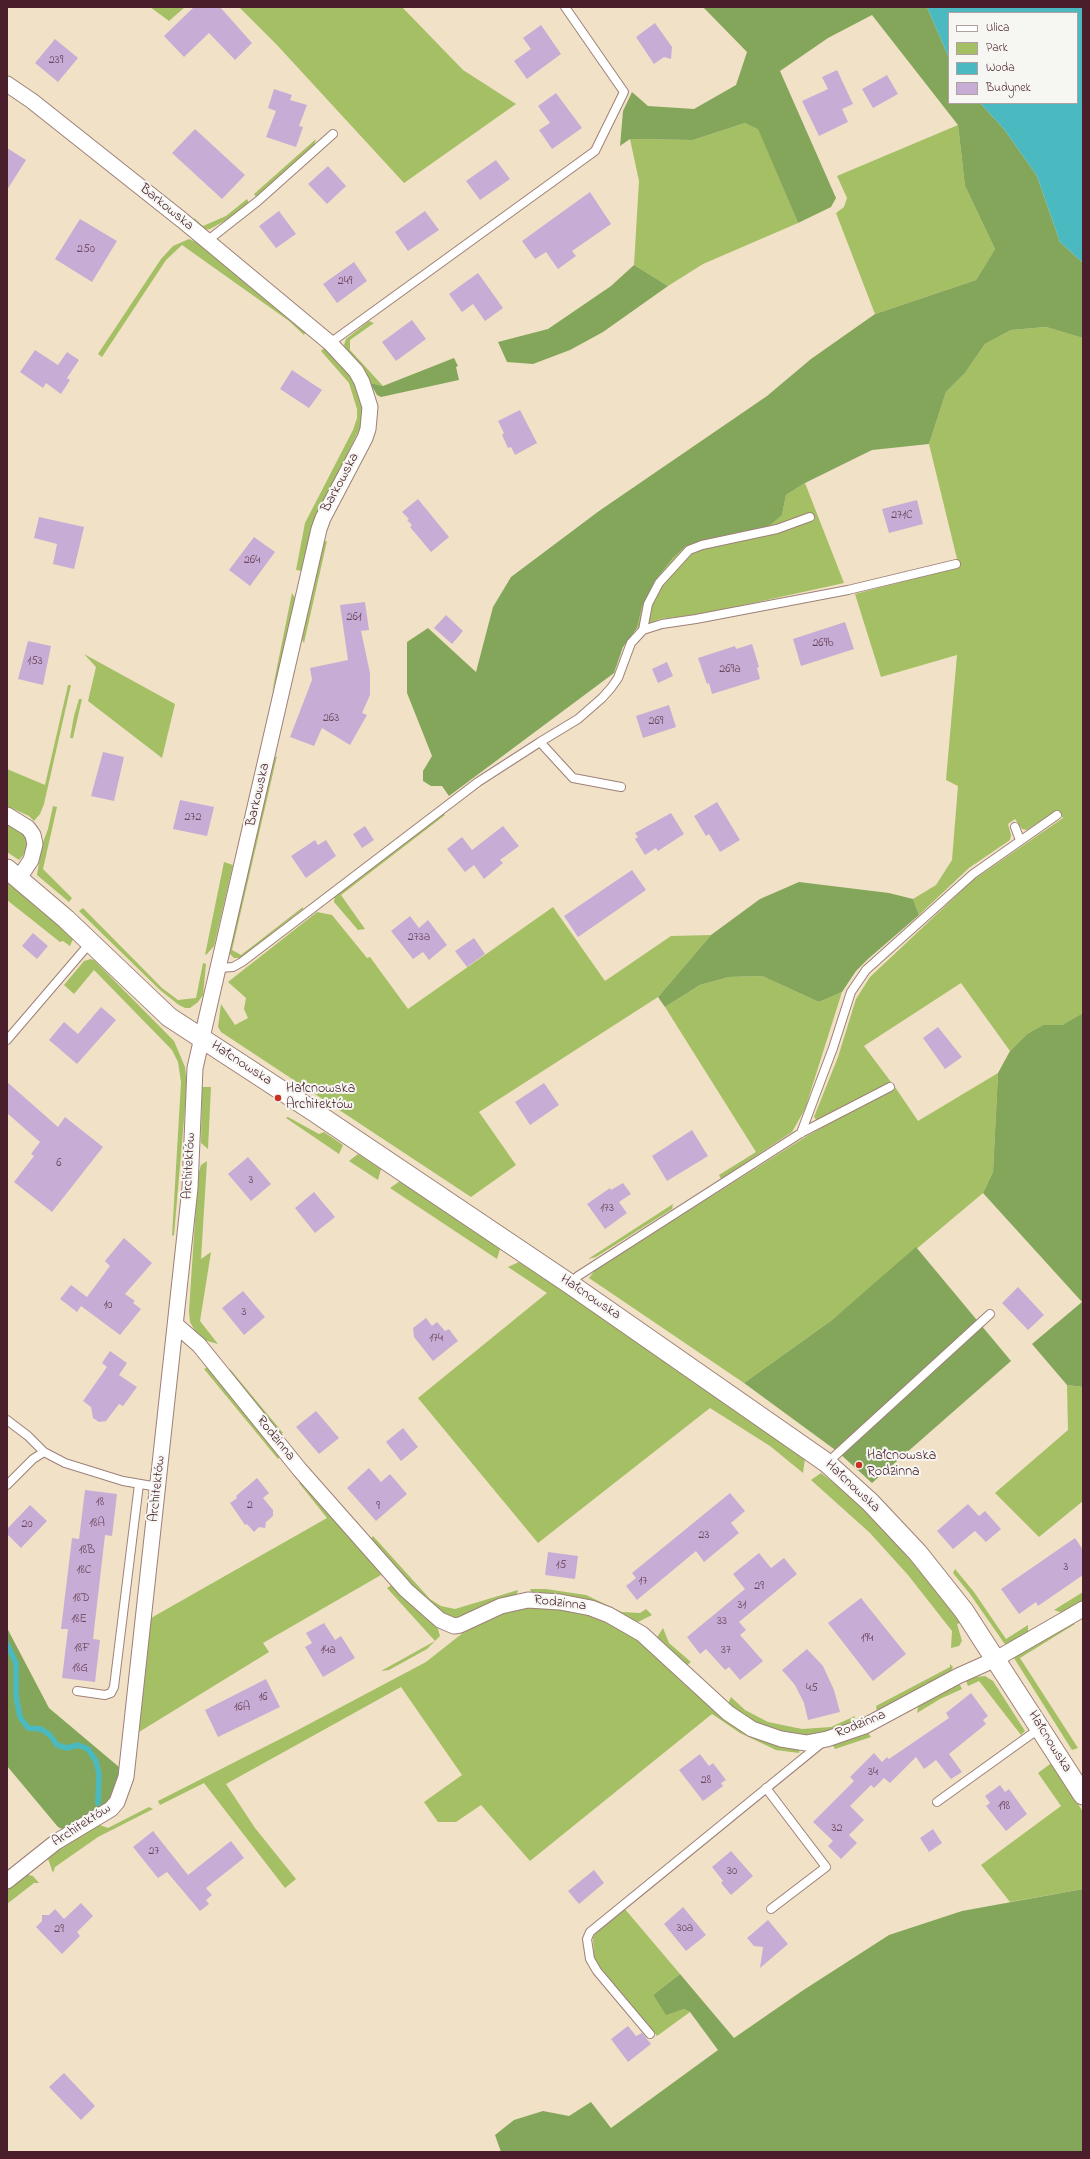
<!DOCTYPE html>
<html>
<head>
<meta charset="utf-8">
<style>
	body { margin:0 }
	#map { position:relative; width:1090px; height:2159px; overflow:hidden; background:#f1e1c6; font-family:"Indie Flower",sans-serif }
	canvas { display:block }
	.frame { position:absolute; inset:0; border:8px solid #4a1f2b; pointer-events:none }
	.legend { position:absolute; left:948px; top:12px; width:130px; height:92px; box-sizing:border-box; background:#f6f6f2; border:1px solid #b1a0a2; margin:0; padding:5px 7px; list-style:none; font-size:12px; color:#4a1f2b }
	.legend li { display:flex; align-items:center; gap:8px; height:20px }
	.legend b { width:20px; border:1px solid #b1a0a2 }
</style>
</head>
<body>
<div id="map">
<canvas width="1090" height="2159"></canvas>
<div class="frame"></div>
<ul class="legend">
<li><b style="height:5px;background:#fff"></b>Ulica</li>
<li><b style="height:11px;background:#a5bf65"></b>Park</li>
<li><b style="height:11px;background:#4bbac0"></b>Woda</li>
<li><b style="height:11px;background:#c7add6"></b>Budynek</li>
</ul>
</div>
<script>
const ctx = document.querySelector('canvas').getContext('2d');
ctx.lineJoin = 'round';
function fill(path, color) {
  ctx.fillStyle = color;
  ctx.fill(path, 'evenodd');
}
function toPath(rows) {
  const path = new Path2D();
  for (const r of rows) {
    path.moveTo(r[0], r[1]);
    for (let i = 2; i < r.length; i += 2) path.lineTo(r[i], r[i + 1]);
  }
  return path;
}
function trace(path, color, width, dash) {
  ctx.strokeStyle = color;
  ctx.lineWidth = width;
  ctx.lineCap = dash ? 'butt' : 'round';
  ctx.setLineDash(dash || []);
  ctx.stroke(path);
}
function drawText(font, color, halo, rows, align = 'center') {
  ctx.font = font + ' "Indie Flower",sans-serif';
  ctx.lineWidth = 4;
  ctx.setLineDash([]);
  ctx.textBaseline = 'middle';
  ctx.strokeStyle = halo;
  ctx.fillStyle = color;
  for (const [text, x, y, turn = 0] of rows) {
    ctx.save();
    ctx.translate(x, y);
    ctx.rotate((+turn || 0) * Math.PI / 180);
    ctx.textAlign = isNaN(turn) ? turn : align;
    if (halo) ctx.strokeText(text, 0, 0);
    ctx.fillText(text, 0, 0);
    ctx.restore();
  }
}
fill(toPath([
	[150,7,185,7,169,21],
	[239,7,402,7,463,70,516,104,404,183,277,45],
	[745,123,758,128,798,223,703,264,668,286,634,265,639,181,630,139,693,140],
	[958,125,965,186,995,249,976,280,875,314,836,213,844,207,847,198,837,176],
	[316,139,314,146,256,197,254,194],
	[247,199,249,203,230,218,210,229,204,230,193,221,194,218,203,226,226,216],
	[189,239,198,243,307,329,304,335,289,321,182,245,166,260,102,357,98,354,161,259,173,246],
	[369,321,374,323,350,340,350,350,383,386,370,383,346,349,344,345,346,339],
	[1046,327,1083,338,1083,1013,1062,1025,1043,1025,1027,1034,1010,1051,961,983,864,1046,891,1082,817,1121,814,1117,838,1057,856,999,870,977,973,880,1063,818,1057,810,1027,830,1022,829,1015,819,1008,824,1011,835,1010,840,969,868,919,915,913,899,936,885,952,860,958,786,946,780,957,655,881,677,855,594,959,567,929,444,946,392,965,373,985,344,1011,330],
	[326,346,344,366,353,380,363,410,362,424,315,520,302,571,296,570,305,523,353,430,357,418,357,409,349,383,321,351],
	[805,483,844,583,703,614,660,619,637,628,642,607,655,581,673,558,685,547,782,515,786,495],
	[327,541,304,643,302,640,301,632,322,542],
	[292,593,295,598,286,647,272,692],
	[84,654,175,704,162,758,88,701,96,667],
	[68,685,71,685,44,804,40,814,34,821,29,816,7,806,7,769,45,785],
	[79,699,82,699,73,738,70,738,74,716],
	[277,756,232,950,241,955,303,907,303,909,240,958,234,958,228,952,273,759],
	[53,806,57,807,43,869,72,898,69,902,37,875,42,845,48,829],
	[443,813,445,815,341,895,365,929,358,930,334,902,335,895],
	[7,823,21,831,26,839,26,852,19,860,7,852],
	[224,862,233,865,214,946,207,954,205,955],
	[7,881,46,913,73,939,70,946,63,941,60,942,7,900],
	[553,907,605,981,671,936,711,935,658,997,479,1112,516,1165,471,1197,221,1032,218,1027,221,1004,235,1025,248,1018,244,1009,246,998,228,982,317,912,332,915,367,958,370,957,408,1009],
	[83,908,162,988,178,1000,196,998,203,963,206,964,203,995,198,1002,190,1008,185,1008,179,1005,160,990,79,911],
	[91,959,95,961,174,1041,185,1067,187,1085,174,1235,172,1236,181,1082,178,1062,172,1050,94,970,74,994,64,985,84,961],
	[762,976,819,1002,842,992,805,1109,792,1132,721,1179,719,1175,756,1152,665,1007,700,985,729,977],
	[998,1073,993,1172,983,1193,832,1320,744,1383,589,1278,596,1269,807,1136,895,1087,918,1121],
	[202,1087,211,1087,208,1149,201,1143],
	[288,1117,319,1134,324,1132,343,1145,339,1154,286,1118],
	[358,1154,381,1169,378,1180,349,1161],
	[207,1161,201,1259,211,1252,200,1321,218,1344,204,1340,195,1331,190,1322,189,1311,198,1175,201,1165],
	[400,1181,500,1249,497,1259,390,1188],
	[673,1204,672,1209,596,1257,588,1259],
	[519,1262,620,1329,801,1453,805,1459,803,1473,770,1446,710,1408,538,1543,418,1398,547,1293,508,1267],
	[211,1366,281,1455,278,1459,204,1369],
	[230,1369,283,1433,279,1435,229,1373],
	[1067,1385,1083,1387,1083,1501,1039,1537,995,1493,1068,1430],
	[821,1473,848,1494,878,1523,937,1591,960,1623,957,1624,962,1641,959,1646,951,1648,952,1631,908,1575,870,1533,811,1480],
	[305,1482,381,1570,381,1575,263,1643,269,1652,139,1732,151,1618,327,1518,299,1483],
	[373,1536,430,1599,441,1606,455,1609,518,1590,516,1597,464,1617,456,1618,446,1615,424,1600,369,1541],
	[955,1569,974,1592,1006,1639,1028,1625,1028,1634,1007,1645,1004,1643,970,1594,953,1573],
	[393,1584,422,1614,434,1623,438,1629,440,1636,427,1649,389,1670,381,1671,435,1641,387,1588],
	[530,1589,546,1589,586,1595,622,1612,640,1613,646,1609,652,1615,638,1622,532,1594],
	[1083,1592,1083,1604,1065,1614,1054,1610],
	[533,1605,550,1605,602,1618,635,1636,699,1694,800,1746,799,1753,776,1750,740,1733,712,1714,530,1861,481,1805,456,1822,438,1822,424,1802,462,1775,401,1687,226,1784,255,1828,296,1879,285,1888,204,1783,160,1805,158,1801,294,1732,426,1662,464,1632,482,1621,496,1614],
	[1071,1622,1075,1624,1020,1658,1078,1748,1072,1750,1014,1658,1016,1654],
	[663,1628,669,1643,691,1662,686,1666,656,1639],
	[950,1664,953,1667,949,1675,877,1712,876,1706,950,1667],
	[985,1676,993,1681,1025,1731,1021,1735,979,1681,968,1686,965,1678],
	[958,1681,962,1689,940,1699,917,1713,919,1702],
	[731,1697,745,1710,768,1722,802,1729,831,1727,855,1716,852,1724,829,1732,802,1737,785,1734,753,1724,728,1704],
	[866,1730,871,1737,835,1749,833,1746,834,1742],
	[1050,1764,1054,1764,1083,1812,1083,1889,1010,1902,981,1865,1061,1806,1038,1773],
	[149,1807,153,1809,98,1837,55,1867,53,1873,47,1856,97,1824,108,1828],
	[24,1874,33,1876,39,1883,34,1883,7,1904,7,1888],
	[624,1908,680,1974,653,1995,666,2014,684,2009,690,2012,657,2036,600,1968,594,1957,593,1937,597,1932]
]), '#a5bf65');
fill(toPath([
	[703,7,927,7,949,58,949,103,980,103,1004,129,1037,176,1060,242,1083,263,1083,338,1046,327,1011,330,985,344,965,373,946,392,929,444,872,450,805,483,786,495,782,515,765,529,700,542,685,547,673,558,655,581,642,607,637,628,623,647,614,673,449,796,442,786,431,786,423,781,423,771,432,756,407,693,407,642,428,628,476,672,493,607,511,577,599,511,767,396,811,359,875,314,976,280,995,249,965,186,958,125,872,15,828,38,780,71,836,198,831,207,798,223,758,129,745,123,693,140,630,139,620,146,623,111,632,92,648,106,694,109,736,85,747,52],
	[634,265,668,286,603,332,570,350,533,364,507,362,498,342,548,329,611,286],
	[454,358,458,366,456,367,459,380,381,397,377,395,370,383,383,386],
	[799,882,889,893,913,899,919,915,868,959,856,971,842,992,819,1002,762,976,729,977,700,985,665,1007,658,997,711,935,760,899],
	[1083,1013,1083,1387,1067,1385,1032,1344,1082,1302,983,1193,993,1172,998,1073,1010,1051,1027,1034,1043,1025,1062,1025],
	[916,1247,1011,1361,872,1483,838,1452,744,1383,832,1320],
	[7,1628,49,1708,119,1767,118,1782,109,1800,101,1809,64,1830,58,1827,7,1766],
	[1083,1889,1083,2152,501,2152,495,2135,514,2120,543,2111,569,2116,591,2102,611,2128,718,2050,690,2012,684,2009,666,2015,653,1995,680,1974,734,2038,802,1991,889,1935,962,1911]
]), '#84a65a');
fill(toPath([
	[927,7,1083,7,1083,263,1060,242,1037,176,1004,129,980,103,1077,103,1077,13,949,13,949,58]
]), '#4bbac0');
trace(toPath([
	[7,1644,16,1663,16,1696,20,1717,28,1728,41,1729,50,1735,57,1745,67,1748,78,1745,88,1749,96,1761,99,1774,98,1803]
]), '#4bbac0', 5.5);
fill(toPath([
	[194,7,220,7,252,43,235,60,209,33,184,57,164,36],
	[655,23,672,47,671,59,664,57,654,64,636,37],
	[541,25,561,54,527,79,514,61,531,49,523,38],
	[55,39,78,58,58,82,35,63],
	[837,70,853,104,842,109,848,122,819,136,802,101,828,89,822,77],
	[887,75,898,94,873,108,862,89],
	[274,89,292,95,290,100,307,105,299,126,303,127,296,147,266,137,276,111,268,108],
	[556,93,582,128,552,149,539,130,550,123,538,106],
	[195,129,245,175,222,199,172,153],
	[7,148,26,160,7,190],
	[496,160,510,179,480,200,466,181],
	[328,166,346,186,327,204,308,184],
	[590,192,611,224,572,251,576,256,558,269,546,252,535,259,522,241],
	[279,211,296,234,276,248,259,226],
	[425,211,439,230,408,251,395,232],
	[80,219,117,241,92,282,55,259],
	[354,262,367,281,337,303,323,284],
	[478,273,503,308,485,321,473,304,462,312,449,294],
	[412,320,426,339,396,361,382,342],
	[35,350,58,365,67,352,79,360,67,378,70,380,61,394,46,383,43,388,20,372],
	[292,370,322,390,309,408,280,389],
	[520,410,537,443,515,455,511,447,508,448,502,435,504,433,498,421],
	[418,499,449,537,431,552,410,527,412,525,407,520,409,519,402,512],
	[917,500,923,524,889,533,882,509],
	[39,517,84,527,74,569,53,564,57,544,34,538],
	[254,537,275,552,250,586,229,570],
	[365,602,369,630,361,631,370,673,370,695,362,713,367,715,350,745,322,728,314,746,290,737,312,680,310,668,348,660,340,605],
	[446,615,463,631,452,644,434,628],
	[845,622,854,649,801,666,793,639],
	[28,641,51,646,43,685,18,679],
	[752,644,759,667,757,668,760,679,712,694,709,683,707,684,698,658,735,646,736,649],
	[667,662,673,676,658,683,652,669],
	[669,705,676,727,643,738,636,716],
	[103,752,124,757,114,801,91,796],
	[180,800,214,807,207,836,173,829],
	[717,802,740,840,720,852,709,834,706,836,694,816],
	[671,813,684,834,658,851,656,848,645,855,635,839,638,837,635,833],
	[365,826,374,840,362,848,353,834],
	[503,826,519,846,500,860,503,863,484,879,474,865,465,872,447,849,462,837,472,850],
	[315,840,318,845,326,840,336,856,306,878,291,856],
	[632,870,646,890,578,937,564,916],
	[410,916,419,928,428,920,447,945,429,960,423,952,413,959,391,931],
	[33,933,48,946,37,959,22,946],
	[474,938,485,954,467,967,455,951],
	[101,1007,116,1020,77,1064,49,1040,64,1022,78,1034],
	[938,1027,962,1057,945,1069,923,1038],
	[7,1082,58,1127,65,1117,103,1147,52,1212,14,1182,34,1156,31,1154,40,1142,7,1113],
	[544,1083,559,1105,530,1125,515,1102],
	[692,1130,708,1156,667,1181,652,1156],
	[248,1157,271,1184,251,1201,228,1174],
	[623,1183,631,1194,619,1202,627,1213,605,1229,587,1204,610,1188,611,1190],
	[314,1192,335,1217,315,1233,295,1208],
	[124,1238,152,1263,125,1294,135,1301,133,1303,141,1309,120,1335,81,1306,77,1312,60,1299,71,1285,87,1297,110,1266,105,1261],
	[1018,1287,1044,1315,1028,1330,1002,1303],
	[243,1291,265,1317,244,1335,222,1308],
	[426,1318,432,1326,437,1322,445,1331,449,1329,458,1341,433,1361,414,1337,413,1328],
	[110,1351,127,1363,119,1375,137,1387,123,1406,119,1404,106,1421,99,1422,93,1418,91,1407,83,1401,107,1367,102,1363],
	[316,1411,339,1438,319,1454,296,1427],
	[403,1428,418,1447,401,1461,386,1442],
	[369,1468,381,1482,390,1474,407,1494,376,1521,347,1488],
	[257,1478,269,1493,263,1498,273,1510,273,1516,266,1522,265,1528,259,1527,254,1532,247,1524,245,1525,230,1503,237,1498,236,1496],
	[85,1490,117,1494,112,1536,105,1535,93,1639,100,1640,95,1682,62,1678,68,1629,61,1629,72,1538,79,1539],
	[730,1493,745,1511,731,1523,739,1533,704,1562,696,1551,637,1600,626,1586,636,1578,632,1573],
	[968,1504,979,1516,985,1511,1001,1529,986,1542,975,1531,953,1549,937,1531],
	[30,1505,47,1521,21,1548,7,1534,7,1529],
	[1075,1538,1083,1550,1083,1575,1038,1606,1036,1602,1019,1614,1001,1589],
	[548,1552,578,1556,575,1579,545,1575],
	[759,1553,771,1568,784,1558,797,1574,739,1622,746,1630,740,1635,763,1661,740,1680,729,1667,725,1670,706,1649,700,1654,687,1637,745,1589,733,1574],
	[861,1598,906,1654,873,1681,828,1623],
	[324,1623,335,1640,341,1636,355,1658,323,1677,305,1647,312,1643,306,1633],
	[807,1649,823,1666,834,1690,840,1712,808,1720,804,1703,795,1685,782,1670],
	[266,1679,280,1707,218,1737,205,1710],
	[971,1693,988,1716,983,1720,986,1724,949,1754,962,1772,951,1779,936,1760,924,1769,916,1757,890,1783,884,1778,874,1788,871,1785,850,1806,864,1820,849,1835,857,1843,841,1859,828,1846,833,1841,813,1822,854,1781,850,1777,874,1753,882,1762,887,1757,889,1759,949,1718,946,1713],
	[700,1754,709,1766,713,1763,726,1780,721,1783,723,1786,703,1801,679,1770],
	[1000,1785,1005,1792,1009,1789,1027,1814,1006,1831,986,1806,990,1803,985,1796],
	[933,1829,942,1843,929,1852,920,1838],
	[153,1831,188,1875,231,1841,244,1858,206,1888,212,1895,206,1900,209,1904,200,1911,167,1872,158,1878,133,1847],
	[731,1851,753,1876,731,1895,721,1883,723,1881,712,1867],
	[594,1870,604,1883,579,1904,568,1891],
	[81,1903,93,1916,77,1932,80,1936,62,1954,36,1927,42,1921,42,1915,49,1915,55,1909,64,1919],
	[683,1907,706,1935,686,1951,664,1924],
	[768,1920,788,1944,760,1968,763,1947,754,1946,747,1938],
	[628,2026,636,2036,642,2033,651,2044,628,2062,611,2039],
	[64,2073,95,2106,81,2120,49,2087]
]), '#c7add6');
const service = toPath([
	[207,241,258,201,333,134],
	[330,343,595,151,624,92,565,7],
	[643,630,662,624,696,619,848,590,956,564],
	[540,742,578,719,602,698,611,688,618,678,631,643,643,630,648,604,659,583,689,550,702,545,777,529,810,517],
	[1015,827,1020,840],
	[219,968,233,967,242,962,478,782,540,742,573,778,621,787],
	[7,1040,90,943],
	[801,1133,833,1048,851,992,866,970,973,874,1057,815],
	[570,1284,578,1276,801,1133,890,1087],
	[7,1420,28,1436,44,1452,65,1463,123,1481,158,1487],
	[827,1463,990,1314],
	[7,1485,33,1459,44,1452],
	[77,1691,105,1695,111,1693,114,1687,139,1484],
	[766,1788,826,1867,771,1909],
	[937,1802,1040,1728],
	[650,2034,597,1971,590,1959,587,1939,590,1932,823,1742]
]);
const minor = toPath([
	[7,84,32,101,182,220,330,343,356,371,362,382,370,407,368,429,365,438,323,518,319,529,195,1068,190,1188,126,1777,117,1802,111,1809,56,1842,7,1881],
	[7,815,28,828,33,835,35,844,31,860,19,878],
	[176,1325,199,1345,300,1470,406,1590,440,1620,454,1626,460,1625,501,1606,528,1600,560,1602,591,1608,609,1615,642,1634,728,1713,752,1729,781,1739,806,1743,827,1739,865,1726,958,1676,996,1659,1083,1609]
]);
const tertiary = toPath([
	[7,869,66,919,169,1017,313,1111,570,1284,827,1463,870,1502,918,1553,964,1611,1083,1795]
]);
trace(service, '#9e8078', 10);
trace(minor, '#9e8078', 17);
trace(tertiary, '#9e8078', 21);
trace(service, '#fff', 8);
trace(minor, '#fff', 15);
trace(tertiary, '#fff', 19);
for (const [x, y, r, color] of [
	[278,1098,4,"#c8321e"],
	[859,1465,4,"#c8321e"]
]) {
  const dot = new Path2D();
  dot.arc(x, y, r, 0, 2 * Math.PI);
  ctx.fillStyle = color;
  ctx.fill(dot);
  trace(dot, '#f6f6f2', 1.5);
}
drawText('12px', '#694256', null, [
	["239",56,61],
	["250",86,250],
	["249",345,282],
	["271C",902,516],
	["264",252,561],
	["261",354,618],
	["269b",823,644],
	["153",35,662],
	["269a",730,670],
	["263",331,719],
	["269",656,722],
	["272",193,818],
	["273a",419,938],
	["6",59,1164],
	["3",251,1181],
	["173",607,1209],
	["10",108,1306],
	["3",244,1313],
	["174",436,1339],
	["18",100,1503],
	["2",250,1506],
	["9",378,1507],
	["18A",97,1524],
	["20",27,1525],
	["23",704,1536],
	["18B",87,1551],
	["15",561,1566],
	["3",1066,1568],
	["18C",84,1571],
	["17",643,1582],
	["29",759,1587],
	["18D",81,1599],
	["31",742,1606],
	["18E",79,1620],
	["33",722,1622],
	["194",867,1639],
	["18F",82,1649],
	["14a",328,1651],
	["37",726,1651],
	["18G",80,1669],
	["45",812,1689],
	["16",263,1698],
	["16A",242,1708],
	["34",873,1773],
	["28",706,1781],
	["198",1004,1807],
	["32",837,1829],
	["27",154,1852],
	["30",732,1872],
	["30a",685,1929],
	["29",59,1930]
]);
drawText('14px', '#4a1f2b', '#f6f6f2', [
	["Barkowska",166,208,39],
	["Barkowska",341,483,-62],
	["Barkowska",259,795,-77],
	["Hałcnowska",241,1064,33],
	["Architektów",190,1166,-87],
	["Hałcnowska",590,1298,34],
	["Rodzinna",275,1439,51],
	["Hałcnowska",852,1487,43],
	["Architektów",158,1489,-84],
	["Rodzinna",560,1604,7],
	["Rodzinna",861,1725,-22],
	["Hałcnowska",1049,1742,58],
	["Architektów",82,1826,-33]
]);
drawText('14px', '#4a1f2b', '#f6f6f2', [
	["Hałcnowska",286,1090],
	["Architektów",286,1106],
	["Hałcnowska",867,1457],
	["Rodzinna",867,1473]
], 'left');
</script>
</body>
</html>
